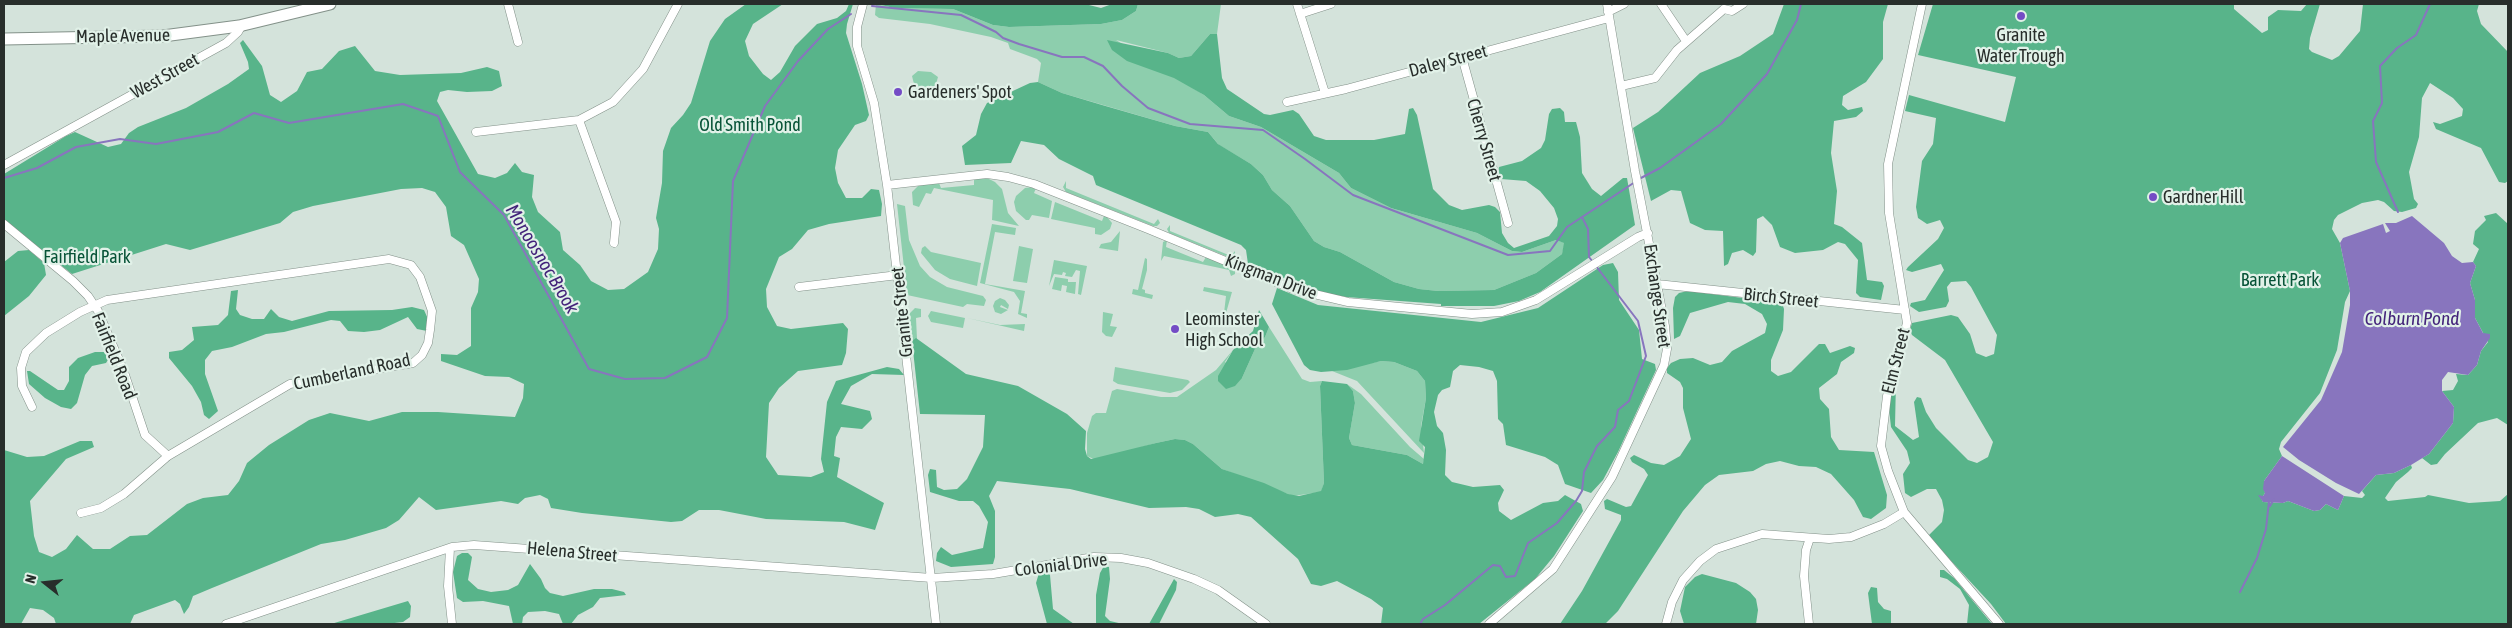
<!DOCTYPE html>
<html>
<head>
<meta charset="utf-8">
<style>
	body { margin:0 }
	#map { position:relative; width:2512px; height:628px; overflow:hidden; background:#d4e3db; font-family:"Asap Condensed",sans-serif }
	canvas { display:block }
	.frame { position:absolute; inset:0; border:5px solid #282e2b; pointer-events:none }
	.north { position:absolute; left:20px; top:558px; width:50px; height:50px; -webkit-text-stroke:4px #e1f1e8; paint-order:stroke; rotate:286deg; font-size:14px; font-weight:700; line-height:20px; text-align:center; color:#282e2b }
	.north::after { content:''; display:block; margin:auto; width:18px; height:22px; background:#282e2b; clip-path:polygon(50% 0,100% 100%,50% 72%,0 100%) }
</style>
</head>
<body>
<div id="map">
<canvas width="2512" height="628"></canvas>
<div class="frame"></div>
<div class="north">N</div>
</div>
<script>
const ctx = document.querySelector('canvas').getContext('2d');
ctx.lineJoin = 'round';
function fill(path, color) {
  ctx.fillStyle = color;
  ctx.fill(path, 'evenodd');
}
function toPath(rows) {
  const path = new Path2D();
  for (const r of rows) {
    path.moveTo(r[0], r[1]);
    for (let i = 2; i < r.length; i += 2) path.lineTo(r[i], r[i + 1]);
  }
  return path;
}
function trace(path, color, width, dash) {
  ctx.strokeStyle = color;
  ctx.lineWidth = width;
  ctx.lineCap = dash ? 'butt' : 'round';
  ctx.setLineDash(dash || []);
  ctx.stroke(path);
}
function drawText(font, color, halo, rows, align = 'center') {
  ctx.font = font + ' "Asap Condensed",sans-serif';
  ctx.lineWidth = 4.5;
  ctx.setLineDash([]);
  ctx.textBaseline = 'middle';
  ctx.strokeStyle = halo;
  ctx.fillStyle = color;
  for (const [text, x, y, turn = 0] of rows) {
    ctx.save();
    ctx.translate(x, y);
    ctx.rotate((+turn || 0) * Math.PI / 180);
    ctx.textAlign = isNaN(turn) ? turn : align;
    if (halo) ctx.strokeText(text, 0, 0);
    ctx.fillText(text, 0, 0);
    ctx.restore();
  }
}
fill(toPath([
	[876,4,894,8,953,9,993,25,1009,27,1101,24,1122,20,1136,11,1138,4,1221,4,1217,34,1210,34,1191,56,1179,58,1168,53,1116,40,1204,95,1229,116,1261,127,1339,173,1351,188,1391,208,1477,233,1512,251,1522,252,1556,240,1565,243,1562,254,1536,273,1494,290,1438,291,1419,289,1394,282,1340,252,1324,247,1314,241,1290,206,1272,190,1263,175,1251,164,1219,145,1208,132,1175,126,1062,93,1038,82,1041,63,1037,59,1010,49,1008,43,991,37,930,24,879,18,875,15],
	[918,71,931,72,938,77,932,98,918,96,916,92,912,76],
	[987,178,995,182,1002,189,1008,213,1019,226,992,220,993,200,934,188,931,194,926,193,919,207,913,205,912,192,919,185,939,183,941,188,974,185,974,179],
	[1066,181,1066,188,1154,224,1158,219,1160,223,1157,226,1153,226,1066,192,1063,187],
	[1032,187,1036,188,1034,193,1052,201,1049,218,1032,215,1029,220,1026,220,1016,211,1014,202,1016,196,1025,188],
	[1055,202,1102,221,1104,216,1107,217,1112,223,1110,229,1101,235,1095,234,1095,228,1051,219],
	[897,204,905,206,909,240,920,266,930,277,947,287,983,296,986,300,984,306,967,304,963,307,907,295],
	[992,224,1016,228,1015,235,995,232,985,284,1025,291,1021,313,1027,314,1027,318,1018,314,1020,301,1014,292,980,283],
	[1170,225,1170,231,1231,256,1235,251,1235,257,1233,259,1169,233,1167,229],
	[1120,231,1118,251,1099,248,1101,244,1111,242],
	[1167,240,1166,247,1203,262,1206,257,1231,267,1235,270,1235,274,1231,276,1229,270,1164,256,1161,261,1163,242],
	[925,246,931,252,981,263,977,286,950,279,935,270,921,253,922,248],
	[1019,246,1033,249,1027,283,1013,281],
	[1145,258,1147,259,1147,270,1142,289,1145,290,1145,293,1153,295,1152,299,1132,294,1133,289,1138,290],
	[1054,260,1087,266,1081,295,1078,294,1080,271,1076,270,1072,277,1065,276,1066,273,1063,272,1062,275,1054,274,1049,286],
	[1055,277,1068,279,1068,282,1076,282,1075,294,1066,292,1067,286,1062,285,1061,291,1052,289],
	[1204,287,1232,292,1226,313,1224,313,1226,296,1203,291],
	[1000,298,1005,300,1009,305,1008,309,1001,305,1000,307,1008,310,1001,314,995,312,993,306,995,301],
	[915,308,921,309,921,317,916,318,917,339,912,341,909,314],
	[931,311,965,318,963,328,931,322,928,316],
	[1103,312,1113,314,1110,326,1117,327,1112,337,1106,336,1102,332],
	[967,318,1000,325,1025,324,1024,331],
	[1269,327,1302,379,1310,382,1322,381,1320,386,1324,483,1321,492,1293,496,1222,469,1193,444,1185,440,1175,439,1156,443,1096,460,1087,456,1087,433,1092,416,1096,413,1106,413,1112,391,1117,389,1161,397,1177,397,1216,370,1233,350,1225,362,1242,378,1255,349,1265,337],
	[1381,361,1394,362,1417,371,1425,381,1426,398,1421,426,1424,453,1357,381,1332,371],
	[1115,367,1188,380,1190,382,1182,390,1170,393,1118,384,1113,381],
	[1347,384,1361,394,1410,447,1424,459,1423,464,1407,455,1352,445,1349,438,1355,403,1353,391]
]), '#8dcead');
fill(toPath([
	[746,4,783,4,753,24,745,41,749,56,763,74,771,80,780,72,795,46,817,24,837,18,846,11,849,4,853,4,847,24,846,33,862,84,869,115,866,121,855,125,838,150,835,168,838,183,846,198,862,198,871,189,879,190,882,204,881,216,829,224,808,230,792,249,779,257,766,289,767,307,777,326,791,329,843,323,848,329,846,353,842,365,798,371,779,388,769,403,766,457,778,475,811,477,824,472,821,459,827,402,836,381,887,367,899,369,904,375,872,374,851,386,841,404,870,411,872,419,862,429,841,427,836,437,834,456,840,458,837,477,884,503,875,530,844,522,766,519,719,510,699,510,682,521,671,522,582,513,551,508,548,499,540,495,525,498,518,504,501,501,436,510,419,497,399,520,386,528,345,540,321,544,212,588,193,596,189,607,184,614,180,604,175,600,134,615,130,624,56,624,54,618,43,610,30,608,21,624,4,624,4,450,27,457,44,456,80,441,92,441,94,447,66,459,30,501,34,536,39,552,52,557,66,549,77,535,93,549,110,549,130,536,147,535,187,504,203,498,228,495,239,481,247,463,269,445,309,420,330,413,369,421,402,412,438,412,515,417,523,398,524,384,509,377,485,376,441,361,441,354,457,355,471,346,471,308,478,292,479,279,464,245,451,236,446,207,435,192,422,188,401,189,313,206,293,212,280,223,190,250,166,244,72,274,4,220,4,174,66,136,75,132,108,147,121,144,129,133,138,127,186,108,228,84,249,69,248,62,240,43,243,40,262,66,270,95,281,102,297,91,307,72,322,69,339,51,355,46,375,71,400,75,461,73,487,67,499,71,502,86,492,91,467,92,448,90,440,92,437,101,478,174,495,178,507,173,515,163,522,172,534,175,532,197,538,212,560,232,563,250,580,265,591,281,608,290,624,289,648,272,658,249,659,229,656,218,662,183,663,151,671,128,683,115,691,103,710,41,725,19],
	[877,4,1085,4,1101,8,1112,4,1138,4,1136,11,1122,20,1101,24,1009,27,993,25,953,9,894,8],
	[1784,4,1888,4,1883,22,1883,59,1866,82,1843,96,1842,105,1848,110,1862,107,1863,111,1856,117,1834,121,1831,153,1837,191,1834,224,1842,227,1862,243,1867,280,1882,282,1884,286,1881,300,1860,297,1856,293,1858,260,1845,244,1838,242,1823,250,1795,253,1780,247,1772,225,1763,216,1757,219,1756,252,1753,256,1743,250,1732,253,1728,264,1724,266,1723,231,1705,230,1690,223,1681,191,1671,190,1651,201,1633,128,1658,112,1700,73,1740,56,1773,34],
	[1933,4,2234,4,2234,9,2262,33,2268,30,2268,17,2278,10,2301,11,2307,4,2320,4,2310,38,2309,49,2312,52,2332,60,2339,56,2360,31,2363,4,2479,4,2477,11,2481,24,2508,52,2508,181,2505,183,2499,182,2481,148,2436,129,2433,122,2440,124,2462,116,2463,109,2453,98,2430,83,2422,98,2419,137,2409,172,2414,199,2418,204,2416,208,2402,212,2394,211,2384,202,2378,200,2362,203,2338,215,2334,220,2332,229,2340,243,2350,291,2345,302,2337,350,2320,393,2281,442,2279,449,2282,456,2264,481,2265,493,2263,496,2260,496,2263,502,2283,503,2288,501,2314,511,2320,510,2326,504,2338,510,2344,496,2362,498,2365,495,2362,491,2376,475,2394,473,2411,465,2412,468,2408,472,2396,482,2387,495,2385,498,2388,501,2425,497,2428,495,2469,503,2500,501,2508,494,2508,624,2006,624,1991,604,1928,536,1942,522,1944,510,1942,500,1936,489,1927,489,1911,497,1905,493,1903,474,1910,463,1907,451,1891,427,1889,409,1892,381,1896,380,1895,426,1913,440,1919,437,1914,402,1917,397,1921,398,1926,412,1936,428,1968,460,1977,463,1988,457,1993,442,1945,360,1912,335,1910,330,1912,323,1951,315,1958,317,1970,334,1976,353,1986,357,1994,354,1997,335,1971,287,1966,281,1951,282,1947,287,1949,301,1946,307,1919,312,1910,306,1911,303,1925,300,1944,270,1941,264,1912,272,1906,270,1908,267,1938,239,1944,228,1940,220,1927,224,1918,218,1916,207,1922,161,1933,144,1936,118,1905,111,1909,95,2005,122,2016,77,1918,55],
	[1210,34,1217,34,1222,78,1227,89,1264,114,1270,115,1293,110,1299,114,1314,136,1326,140,1374,140,1405,134,1409,109,1413,108,1417,115,1433,189,1449,205,1462,210,1489,205,1495,207,1500,212,1502,233,1508,243,1514,248,1549,236,1557,226,1558,219,1554,208,1540,191,1526,181,1501,179,1497,177,1499,167,1522,161,1541,148,1545,140,1549,114,1552,109,1560,108,1564,112,1565,122,1576,122,1580,137,1582,173,1592,189,1601,196,1623,178,1627,178,1635,225,1540,292,1519,301,1494,306,1441,306,1441,304,1346,297,1319,292,1296,283,1248,264,1246,250,1241,245,1096,185,1093,176,1059,159,1044,145,1021,141,1011,163,965,165,962,146,976,135,981,114,987,103,1030,83,1038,82,1062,93,1102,105,1175,126,1208,132,1218,144,1251,164,1263,175,1272,190,1290,206,1314,241,1324,247,1340,252,1394,282,1419,289,1438,291,1494,290,1536,273,1562,254,1564,243,1556,240,1522,252,1512,251,1477,233,1391,208,1351,188,1339,173,1261,127,1229,116,1204,95,1174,78,1127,61,1112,50,1107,40,1168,53,1179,58,1191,56],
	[2496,213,2508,224,2508,425,2497,418,2478,423,2445,454,2437,464,2431,465,2422,458,2429,454,2453,423,2454,407,2442,391,2453,390,2458,381,2456,374,2468,375,2477,365,2481,351,2488,342,2475,318,2475,300,2470,283,2476,266,2473,262,2479,249,2473,244,2475,231,2486,220,2484,216],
	[29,250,44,263,46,275,29,296,4,316,4,262,18,251],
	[1613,263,1618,272,1619,300,1639,330,1642,359,1655,364,1656,370,1618,452,1603,480,1591,493,1565,484,1558,465,1545,457,1506,445,1503,424,1498,419,1497,381,1493,371,1479,367,1460,365,1453,371,1450,387,1442,390,1438,395,1434,412,1437,426,1443,433,1446,450,1445,475,1452,482,1473,487,1500,485,1504,490,1498,503,1499,511,1511,520,1543,503,1558,501,1565,495,1581,504,1583,511,1554,556,1535,579,1479,624,1381,624,1383,608,1371,599,1337,581,1321,586,1311,584,1298,559,1251,517,1238,514,1215,517,1199,509,1186,507,1149,508,1070,489,997,481,989,496,995,511,995,557,993,564,951,567,936,561,937,553,941,547,952,555,983,548,988,522,979,506,973,501,959,501,930,492,928,475,930,469,936,470,937,487,944,490,957,489,967,479,983,447,985,415,920,414,912,341,916,338,966,374,1018,386,1067,414,1086,431,1085,449,1087,456,1091,459,1156,443,1175,439,1185,440,1193,444,1222,469,1264,483,1288,494,1299,496,1321,491,1324,483,1320,386,1322,381,1347,384,1353,391,1355,403,1349,438,1352,445,1407,455,1423,464,1425,447,1419,441,1426,398,1425,381,1417,371,1394,362,1381,361,1347,370,1321,372,1310,370,1304,365,1272,304,1277,288,1318,305,1481,322,1538,308,1603,265],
	[238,290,236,309,240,315,252,319,264,319,271,309,279,317,292,321,329,311,392,310,412,307,424,310,428,319,427,331,417,329,408,317,380,330,364,332,348,331,340,321,331,320,284,332,266,334,232,347,212,351,205,360,205,374,218,411,209,419,204,415,201,402,192,386,169,358,169,352,182,350,194,340,192,327,218,325,228,315,231,291],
	[1688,291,1782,303,1784,309,1783,330,1771,360,1771,371,1778,376,1791,372,1819,344,1825,344,1830,353,1850,346,1855,348,1854,353,1841,362,1837,374,1819,388,1820,399,1829,409,1831,437,1839,450,1874,452,1887,495,1886,508,1871,519,1863,517,1854,500,1831,474,1816,467,1799,466,1780,461,1766,464,1753,471,1719,475,1705,485,1683,511,1618,611,1605,624,1560,624,1582,591,1621,520,1621,515,1605,509,1604,501,1607,499,1626,507,1631,506,1648,475,1644,469,1632,462,1630,458,1634,455,1651,463,1664,465,1680,456,1691,439,1683,408,1683,388,1680,382,1667,373,1667,368,1671,363,1680,359,1693,358,1710,365,1722,362,1732,351,1765,333,1767,324,1762,314,1745,304,1728,302,1690,313,1680,336,1674,339,1673,308,1675,297,1679,293],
	[1259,310,1269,327,1265,337,1255,349,1242,378,1235,386,1226,389,1218,381,1218,376,1233,350,1253,331],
	[95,352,107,352,109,358,106,363,92,366,85,375,77,403,71,409,61,407,45,398,29,384,27,371,30,371,58,390,64,390,69,381,69,367,78,358],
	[462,553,468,553,472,557,468,580,478,589,491,592,508,590,518,585,530,564,541,579,545,588,550,593,563,596,594,589,612,589,624,592,626,595,600,598,593,607,578,615,571,624,563,624,559,614,545,611,528,612,523,617,522,624,513,624,509,606,483,601,463,602,457,598,453,572,457,556],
	[1104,566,1109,567,1110,579,1105,616,1110,621,1123,624,1096,624,1096,595,1100,573],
	[1043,570,1050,575,1053,609,1074,624,1047,624,1036,583,1039,573],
	[1940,570,1944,570,1954,578,1992,624,1967,624,1969,605,1960,589,1947,579,1940,577],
	[1702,574,1736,583,1750,592,1756,599,1758,610,1756,624,1684,624,1680,611,1685,587,1695,577],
	[1174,579,1177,582,1176,590,1159,624,1149,624],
	[1871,587,1877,588,1878,602,1884,609,1891,611,1891,624,1872,624,1868,593],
	[408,601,411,606,410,617,403,622,386,624,331,624]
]), '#58b48a');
fill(toPath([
	[2412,216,2444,243,2452,256,2462,263,2473,262,2476,266,2470,283,2475,300,2475,318,2483,333,2490,334,2490,338,2481,351,2477,365,2468,375,2448,372,2442,380,2442,391,2454,407,2453,423,2429,454,2411,465,2394,473,2376,475,2359,494,2336,483,2299,460,2283,447,2321,400,2342,352,2350,305,2350,291,2340,243,2343,238,2383,224,2386,233,2390,231,2385,223,2396,223],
	[2282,456,2344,496,2338,510,2326,504,2320,510,2314,511,2288,501,2283,503,2263,502,2258,495,2263,496,2265,493,2263,489,2264,481]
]), '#8875be');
trace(toPath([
	[872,6,961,15,996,32,1003,38,1019,44,1062,57,1084,57,1103,66,1122,86,1148,108,1190,124,1263,130,1305,159,1353,195,1508,255,1550,251,1567,227,1635,182],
	[4,178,37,168,76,147,120,139,156,144,218,132,254,113,289,123,403,104,438,116,460,172,504,215,589,369,625,379,665,378,707,357,727,318,733,181,765,106,798,61,828,29,851,14],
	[1639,179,1660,168,1721,124,1767,74,1797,20,1801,4],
	[2398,212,2376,162,2373,121,2382,103,2380,66,2397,48,2416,35,2430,4],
	[1582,217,1588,229,1589,257,1593,262],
	[2270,506,2274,499],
	[2240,592,2257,558,2266,529,2269,501],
	[1420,624,1423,619,1445,605,1493,565,1500,566,1506,577,1515,576,1528,543,1557,523,1576,501,1582,491,1584,472,1597,446,1615,427,1618,410,1629,401,1646,356,1638,321,1596,266]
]), '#8875be', 2);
const minor = toPath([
	[508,4,518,42],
	[863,4,857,27,857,46,874,103,887,185,936,624],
	[1297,4,1325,93],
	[1661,4,1686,41],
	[1922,4,1888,164,1889,213,1907,323,1887,396,1881,446,1888,471,1904,512,1999,624],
	[1724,9,1732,11,1743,4],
	[1608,12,1624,4],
	[1300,14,1331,4],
	[1462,57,1508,223],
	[1621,86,1655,78,1677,50,1724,9],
	[1287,102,1346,89,1609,18],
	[579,120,616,222,614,243],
	[476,132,579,120,613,102,643,69,678,4],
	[4,165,226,43,238,32,242,25],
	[887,185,987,174,1008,177,1034,184,1148,229,1293,289,1348,302,1472,314,1502,312,1536,300,1638,237,1648,233],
	[4,224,73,281,88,296,98,311,123,369,145,435,168,456],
	[1657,284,1905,310],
	[799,287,898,275],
	[32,407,22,386,21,368,26,352,46,333,80,312,107,300,389,259,411,265,420,277,432,311,430,330,428,343,422,355,413,363,290,384,168,456,124,494,101,508,81,513],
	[450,548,448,586,452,624],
	[226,624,452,547,474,545,932,578,993,574,1094,557,1121,558,1148,563,1194,579,1218,590,1266,624],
	[1489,624,1553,569,1612,477,1664,365,1667,349,1665,326,1635,171,1607,4],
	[1666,624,1672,602,1683,580,1700,561,1716,549,1762,534,1829,539,1851,537,1884,524,1904,512],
	[1809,624,1804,576,1806,550,1810,538]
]);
const secondary = toPath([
	[4,39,163,36,239,26,330,4]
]);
trace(minor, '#839189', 9);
trace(secondary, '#839189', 13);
trace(minor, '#fff', 8);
trace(secondary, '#fff', 11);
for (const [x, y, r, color] of [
	[2021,16,5,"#744cc5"],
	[898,92,5,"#744cc5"],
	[2153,197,5,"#744cc5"],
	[1175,329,5,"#744cc5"]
]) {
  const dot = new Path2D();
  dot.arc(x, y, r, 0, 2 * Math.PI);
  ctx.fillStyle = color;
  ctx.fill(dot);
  trace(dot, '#e1f1e8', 2);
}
drawText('18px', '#282e2b', '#e1f1e8', [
	["Granite",2021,35,"center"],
	["Water Trough",2021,56,"center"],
	["Gardeners' Spot",908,92],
	["Gardner Hill",2163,197],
	["Leominster",1185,319],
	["High School",1185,340]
], 'left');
drawText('18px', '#282e2b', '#e1f1e8', [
	["Maple Avenue",123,36,-1],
	["Daley Street",1448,61,-15],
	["West Street",165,76,-29],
	["Cherry Street",1484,140,74],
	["Kingman Drive",1271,277,21],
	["Exchange Street",1657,296,82],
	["Birch Street",1781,298,6],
	["Granite Street",902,312,-96],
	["Fairfield Road",114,356,68],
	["Elm Street",1896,361,-76],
	["Cumberland Road",352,372,-12],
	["Helena Street",572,552,5],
	["Colonial Drive",1061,565,-7]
]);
drawText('18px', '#075337', '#e1f1e8', [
	["Old Smith Pond",750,125],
	["Fairfield Park",87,257],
	["Barrett Park",2280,280]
]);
drawText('italic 19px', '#43237a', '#e1f1e8', [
	["Monoosnoc Brook",542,259,59],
	["Colburn Pond",2412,319]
]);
</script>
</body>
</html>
